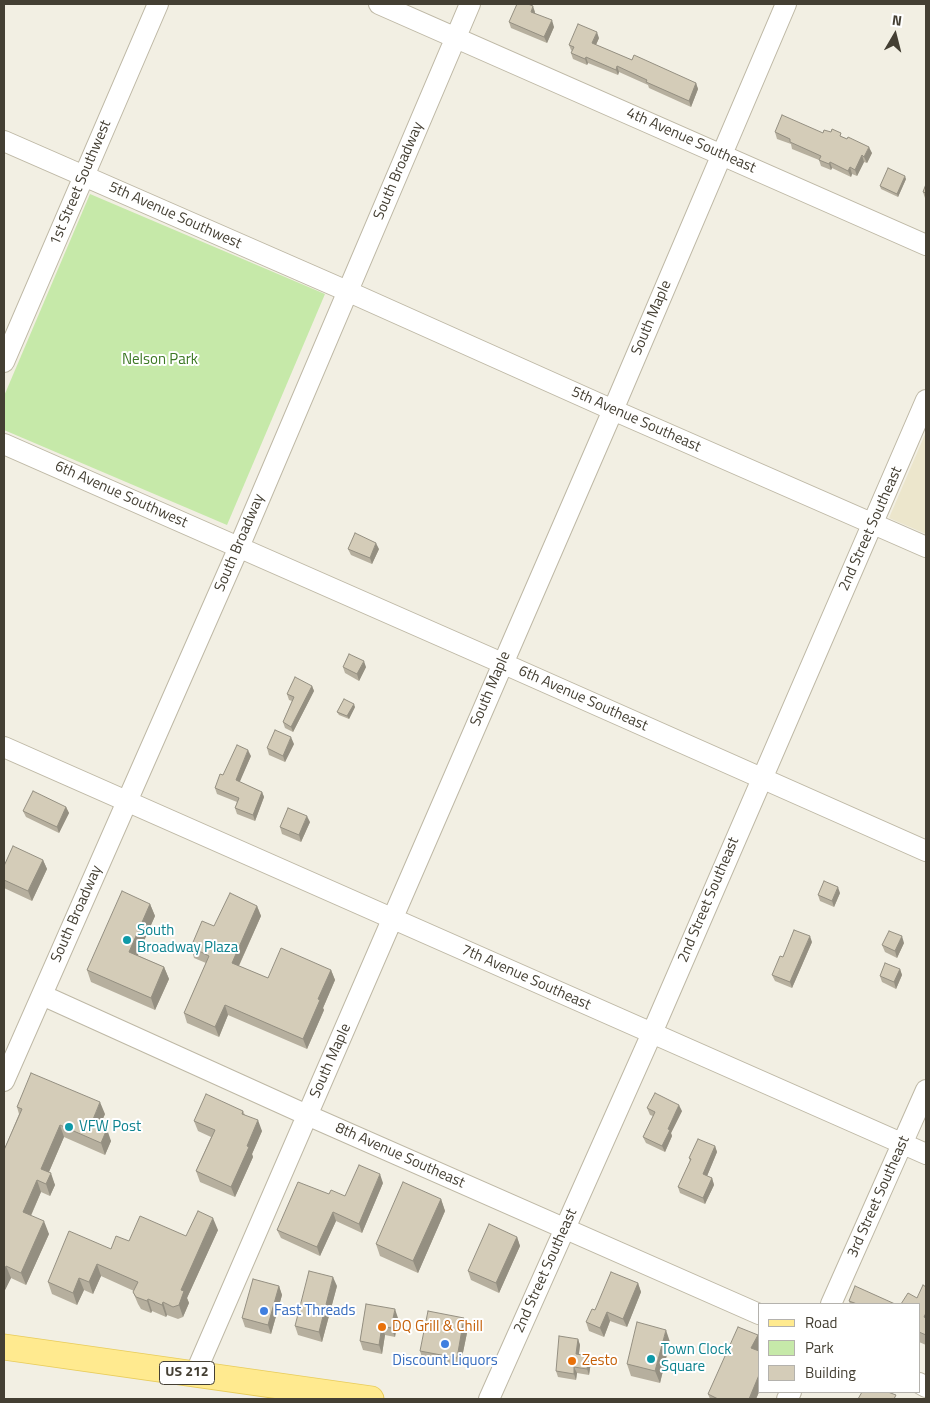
<!DOCTYPE html>
<html>
<head>
<meta charset="utf-8">
<style>
	body { margin:0 }
	#map { position:relative; width:930px; height:1403px; overflow:hidden; background:#f2efe3; font-family:"Titillium Web",sans-serif }
	canvas { display:block }
	.frame { position:absolute; inset:0; border:5px solid #443f33; pointer-events:none }
	.legend { position:absolute; left:758px; top:1303px; width:162px; height:90px; box-sizing:border-box; background:#fff; border:1px solid #b4b2ad; margin:0; padding:6px 9px; list-style:none; font-size:15px; color:#443f33 }
	.legend li { display:flex; align-items:center; gap:10px; height:25px }
	.legend b { width:25px; border:1px solid #b4b2ad }
	.north { position:absolute; left:870px; top:10px; width:50px; height:50px; -webkit-text-stroke:4px #fff; paint-order:stroke; rotate:8deg; font-size:14px; font-weight:700; line-height:20px; text-align:center; color:#443f33 }
	.north::after { content:''; display:block; margin:auto; width:18px; height:22px; background:#443f33; clip-path:polygon(50% 0,100% 100%,50% 72%,0 100%) }
</style>
</head>
<body>
<div id="map">
<canvas width="930" height="1403"></canvas>
<div class="frame"></div>
<ul class="legend">
<li><b style="height:6px;background:#ffea8f"></b>Road</li>
<li><b style="height:14px;background:#c6e9a9"></b>Park</li>
<li><b style="height:14px;background:#d4ccb8"></b>Building</li>
</ul>
<div class="north">N</div>
</div>
<script>
const ctx = document.querySelector('canvas').getContext('2d');
ctx.lineJoin = 'round';
function fill(path, color) {
  ctx.fillStyle = color;
  ctx.fill(path, 'evenodd');
}
function toPath(rows) {
  const path = new Path2D();
  for (const r of rows) {
    path.moveTo(r[0], r[1]);
    for (let i = 2; i < r.length; i += 2) path.lineTo(r[i], r[i + 1]);
  }
  return path;
}
function trace(path, color, width, dash) {
  ctx.strokeStyle = color;
  ctx.lineWidth = width;
  ctx.lineCap = dash ? 'butt' : 'round';
  ctx.setLineDash(dash || []);
  ctx.stroke(path);
}
function drawText(font, color, halo, rows, align = 'center') {
  ctx.font = font + ' "Titillium Web",sans-serif';
  ctx.lineWidth = 4;
  ctx.setLineDash([]);
  ctx.textBaseline = 'middle';
  ctx.strokeStyle = halo;
  ctx.fillStyle = color;
  for (const [text, x, y, turn = 0] of rows) {
    ctx.save();
    ctx.translate(x, y);
    ctx.rotate((+turn || 0) * Math.PI / 180);
    ctx.textAlign = isNaN(turn) ? turn : align;
    if (halo) ctx.strokeText(text, 0, 0);
    ctx.fillText(text, 0, 0);
    ctx.restore();
  }
}
fill(toPath([
	[926,432,926,534,889,518]
]), '#ece6cc');
fill(toPath([
	[90,194,325,294,227,525,4,430,4,396]
]), '#c6e9a9');
const minor = toPath([
	[379,4,926,245],
	[4,141,347,291,613,410,926,547],
	[4,362,158,4],
	[4,444,502,663,926,851],
	[4,747,926,1154],
	[42,995,307,1115,759,1314],
	[4,1081,239,547,470,4],
	[831,1304,926,1090],
	[195,1374,613,410,786,4],
	[919,1383,926,1387],
	[489,1399,652,1033,926,400],
	[787,1399,791,1392]
]);
const major = toPath([
	[4,1347,371,1399]
]);
trace(minor, '#beb8a5', 22);
trace(major, '#e8cc5b', 27);
trace(minor, '#fff', 20);
trace(major, '#ffea8f', 25);
fill(toPath([
	[535,12,535,13,554,27,547,43,511,28,509,22],
	[599,38,596,45,632,60,696,83,698,89,691,107,649,88,648,85,619,72,618,75,588,63,587,65,573,59,571,53,572,51,571,50,569,45],
	[775,132,823,133,843,137,872,153,867,163,864,162,857,176,852,174,851,177,832,168,831,170,821,166,819,160,792,149,791,144,777,139],
	[906,179,898,197,881,189,880,186],
	[926,184,926,198,925,198,923,192],
	[348,549,379,549,372,564,351,555],
	[343,667,366,667,359,681,345,673],
	[312,686,314,691,293,732,285,728,283,722,292,701,289,700,287,694],
	[355,707,349,719,339,715,337,712],
	[294,744,285,762,269,755,267,748],
	[251,756,239,782,262,792,264,797,255,821,237,814,235,808,237,802,217,794,215,788,223,775],
	[66,807,69,813,59,833,26,817,23,811],
	[310,822,301,842,282,834,280,827],
	[43,860,47,869,32,901,4,888,4,866],
	[840,893,834,907,820,901,818,895],
	[150,904,155,916,137,955,164,967,169,979,155,1010,91,982,87,970],
	[257,906,261,916,239,966,268,978,331,970,335,980,323,1008,324,1010,307,1049,228,1015,219,1037,187,1023,184,1013,206,963,194,958,191,947,214,926],
	[812,942,792,988,775,981,772,975,783,957],
	[904,943,897,958,885,952,882,945],
	[900,969,902,975,896,989,882,982,880,976],
	[17,1107,105,1114,100,1126,111,1141,105,1155,64,1137,49,1172,55,1185,50,1196,41,1192,31,1216,49,1234,26,1285,11,1278,4,1292,4,1150,19,1114],
	[647,1108,682,1111,671,1133,672,1136,665,1152,646,1143,643,1137,653,1116,650,1115],
	[243,1111,245,1115,262,1131,252,1154,253,1157,235,1197,200,1182,196,1171,211,1137,198,1131,194,1121],
	[715,1146,717,1152,707,1176,712,1178,714,1185,705,1204,680,1193,678,1187,690,1161,689,1158],
	[383,1183,362,1233,336,1221,320,1256,281,1238,277,1230,329,1194,345,1196],
	[441,1199,445,1211,418,1273,380,1256,376,1244],
	[218,1230,187,1298,189,1303,183,1317,178,1319,167,1315,166,1317,152,1311,151,1313,141,1309,138,1304,133,1292,134,1291,101,1276,93,1294,84,1290,77,1305,52,1294,48,1282,111,1249,129,1241,186,1236],
	[517,1237,520,1246,499,1293,471,1280,468,1271],
	[638,1283,641,1292,627,1327,610,1321,604,1337,589,1331,586,1322],
	[279,1286,282,1295,271,1334,245,1327,242,1318],
	[337,1286,322,1342,298,1335,295,1326],
	[926,1287,926,1345,919,1342,919,1304,917,1298],
	[849,1301,895,1304,850,1304],
	[366,1304,398,1318,395,1337,385,1335,382,1354,363,1350,360,1341],
	[468,1328,460,1367,423,1360,420,1351],
	[758,1335,759,1338,759,1349,758,1351,759,1392,756,1399,710,1399,708,1394],
	[578,1339,580,1345,579,1354,589,1356,591,1362,589,1375,577,1373,576,1380,558,1377,556,1371],
	[670,1342,660,1383,631,1376,627,1364]
]), '#b6af9e');
fill(toPath([
	[533,6,535,12,533,18,531,12],
	[552,20,554,27,547,43,544,37],
	[597,32,599,38,594,49,592,43],
	[586,57,588,63,587,65,585,59],
	[617,66,619,72,618,75,616,70],
	[696,83,698,89,691,107,689,101],
	[869,147,872,153,867,163,864,157],
	[862,155,864,162,857,176,855,170],
	[830,162,832,168,831,170,829,164],
	[850,167,852,174,851,177,848,171],
	[905,176,906,179,898,197,897,194],
	[376,543,379,549,372,564,370,558],
	[364,661,366,667,359,681,357,674],
	[312,686,314,691,293,732,291,727],
	[354,704,355,707,349,719,347,716],
	[291,737,294,744,285,762,283,756],
	[248,750,251,756,238,786,236,780],
	[262,792,264,797,255,821,253,815],
	[66,807,69,813,59,833,57,827],
	[307,816,310,822,301,842,299,835],
	[43,860,47,869,32,901,28,891],
	[838,887,840,893,834,907,832,901],
	[150,904,155,916,134,964,129,952],
	[257,906,261,916,235,974,232,963],
	[810,936,812,942,792,988,790,982],
	[902,936,904,943,897,958,895,951],
	[164,967,169,979,155,1010,151,998],
	[900,969,902,975,896,989,894,982],
	[331,970,335,980,323,1008,324,1010,307,1049,303,1039,318,999],
	[225,1005,228,1015,219,1037,215,1027],
	[100,1102,105,1114,96,1134,92,1122],
	[679,1105,682,1111,671,1133,672,1136,665,1152,662,1146,668,1129],
	[258,1120,262,1131,252,1154,253,1157,235,1197,231,1187,247,1146],
	[60,1125,64,1137,45,1181,41,1169],
	[107,1129,111,1141,105,1155,101,1143],
	[715,1146,717,1152,705,1181,703,1174],
	[51,1173,55,1185,50,1196,46,1184],
	[380,1174,383,1183,362,1233,359,1224],
	[712,1178,714,1185,705,1204,703,1198],
	[37,1180,41,1192,27,1224,23,1212],
	[441,1199,445,1211,418,1273,413,1261],
	[333,1212,336,1221,320,1256,317,1247],
	[213,1218,218,1230,187,1298,189,1303,183,1317,179,1305,181,1290],
	[44,1221,49,1234,26,1285,21,1273],
	[517,1237,520,1246,499,1293,496,1283],
	[97,1264,101,1276,93,1294,89,1282],
	[6,1266,11,1278,4,1292,4,1271],
	[333,1277,337,1286,322,1342,319,1332],
	[79,1278,84,1290,77,1305,73,1293],
	[638,1283,641,1292,627,1327,623,1319],
	[279,1286,282,1295,271,1334,268,1325],
	[148,1299,152,1311,151,1313,147,1301],
	[163,1302,167,1315,166,1317,162,1305],
	[395,1309,398,1318,395,1337,391,1328],
	[607,1312,610,1321,604,1337,600,1328],
	[464,1318,468,1328,460,1367,457,1358],
	[382,1326,385,1335,382,1354,379,1345],
	[666,1330,670,1342,660,1383,655,1371],
	[758,1335,759,1338,759,1349,754,1358,751,1348],
	[578,1339,580,1345,578,1360,576,1354],
	[589,1356,591,1362,589,1375,587,1369],
	[574,1367,577,1373,576,1380,574,1374],
	[759,1375,759,1392,756,1399,749,1399]
]), '#948f81');
const building = toPath([
	[517,4,528,4,533,6,531,12,552,20,544,37,509,22,517,4],
	[578,24,597,32,592,43,632,60,634,55,696,83,689,101,646,82,647,80,617,66,616,70,586,57,585,59,571,53,574,47,569,45,578,24],
	[782,115,823,133,824,130,831,132,832,129,841,133,840,136,847,139,848,137,869,147,864,157,862,155,855,170,850,167,848,171,830,162,829,164,819,160,821,156,790,142,790,139,775,132,782,115],
	[888,168,905,176,897,194,880,186,888,168],
	[926,184,926,193,923,192,926,184],
	[355,533,376,543,370,558,348,549,355,533],
	[349,654,364,661,357,674,343,667,349,654],
	[295,677,312,686,291,727,283,722,294,697,287,694,295,677],
	[344,699,354,704,347,716,337,712,344,699],
	[275,730,291,737,283,756,267,748,275,730],
	[237,745,248,750,236,780,262,792,253,815,235,808,239,798,215,788,220,774,223,775,237,745],
	[33,791,66,807,57,827,23,811,33,791],
	[288,808,307,816,299,835,280,827,288,808],
	[13,846,43,860,28,891,4,880,4,866,13,846],
	[824,881,838,887,832,901,818,895,824,881],
	[122,891,150,904,129,952,164,967,151,998,87,970,122,891],
	[230,893,257,906,232,963,268,978,281,948,331,970,318,999,320,1000,303,1039,225,1005,215,1027,184,1013,209,956,191,947,202,921,214,926,230,893],
	[794,930,810,936,790,982,772,975,780,956,783,957,794,930],
	[889,931,902,936,895,951,882,945,889,931],
	[885,963,900,969,894,982,880,976,885,963],
	[31,1073,100,1102,92,1122,107,1129,101,1143,60,1125,41,1169,51,1173,46,1184,37,1180,23,1212,44,1221,21,1273,6,1266,4,1271,4,1150,22,1109,17,1107,31,1073],
	[655,1093,679,1105,668,1129,670,1130,662,1146,643,1137,655,1112,647,1108,655,1093],
	[206,1094,243,1111,242,1114,258,1120,247,1146,249,1147,231,1187,196,1171,215,1130,194,1121,206,1094],
	[698,1139,715,1146,703,1174,712,1178,703,1198,678,1187,691,1159,689,1158,698,1139],
	[359,1165,380,1174,359,1224,333,1212,317,1247,277,1230,298,1182,329,1194,331,1190,345,1196,359,1165],
	[403,1182,441,1199,413,1261,376,1244,403,1182],
	[198,1211,213,1218,181,1290,184,1291,179,1305,173,1307,163,1302,162,1305,148,1299,147,1301,136,1297,133,1292,138,1282,97,1264,89,1282,79,1278,73,1293,48,1282,69,1231,111,1249,116,1236,129,1241,140,1216,186,1236,198,1211],
	[489,1224,517,1237,496,1283,468,1271,489,1224],
	[309,1271,333,1277,319,1332,295,1326,309,1271],
	[611,1272,638,1283,623,1319,607,1312,600,1328,586,1322,592,1309,595,1310,611,1272],
	[253,1279,279,1286,268,1325,242,1318,253,1279],
	[923,1285,926,1287,926,1313,924,1317,926,1318,926,1335,919,1332,919,1304,901,1304,908,1293,917,1298,923,1285],
	[855,1286,895,1304,857,1304,849,1301,855,1286],
	[366,1304,395,1309,391,1328,382,1326,379,1345,360,1341,366,1304],
	[428,1311,464,1318,457,1358,420,1351,428,1311],
	[637,1322,666,1330,655,1371,627,1364,637,1322],
	[738,1327,758,1335,751,1348,759,1351,759,1375,749,1399,718,1399,708,1394,738,1327],
	[559,1336,578,1339,576,1354,589,1356,587,1369,574,1367,574,1374,556,1371,559,1336],
	[862,1392,888,1392,896,1395,894,1399,858,1399,862,1392]
]);
fill(building, '#d4ccb8');
trace(building, '#948f81', 1);
for (const [x, y, r, color] of [
	[127,940,5,"#0f9aa8"],
	[69,1127,5,"#0f9aa8"],
	[264,1311,5,"#3f7fe0"],
	[382,1327,5,"#e8710a"],
	[445,1344,5,"#3f7fe0"],
	[651,1359,5,"#0f9aa8"],
	[572,1361,5,"#e8710a"]
]) {
  const dot = new Path2D();
  dot.arc(x, y, r, 0, 2 * Math.PI);
  ctx.fillStyle = color;
  ctx.fill(dot);
  trace(dot, '#fff', 2);
}
for (const [x, y, w] of [
	[187,1373,55]
]) {
  const box = new Path2D();
  box.roundRect(x - w / 2, y - 11.5, w, 23, 4);
  ctx.fillStyle = '#fff';
  ctx.fill(box);
  trace(box, '#443f33', 1);
}
drawText('bold 14px', '#443f33', null, [
	["US 212",187,1373]
]);
drawText('15px', '#443f33', '#fff', [
	["4th Avenue Southeast",691,141,24],
	["South Broadway",399,171,-67],
	["1st Street Southwest",81,183,-67],
	["5th Avenue Southwest",175,216,24],
	["South Maple",652,318,-67],
	["5th Avenue Southeast",636,420,24],
	["6th Avenue Southwest",121,495,24],
	["2nd Street Southeast",871,529,-66],
	["South Broadway",240,543,-67],
	["South Maple",491,689,-67],
	["6th Avenue Southeast",583,699,24],
	["2nd Street Southeast",709,900,-67],
	["South Broadway",77,914,-66],
	["7th Avenue Southeast",526,978,24],
	["South Maple",331,1061,-66],
	["8th Avenue Southeast",400,1156,24],
	["3rd Street Southeast",879,1197,-66],
	["2nd Street Southeast",546,1271,-66]
]);
drawText('15px', '#3c7824', '#fff', [
	["Nelson Park",160,360]
]);
drawText('15px', '#0d838f', '#fff', [
	["South",137,931],
	["Broadway Plaza",137,948],
	["VFW Post",79,1127],
	["Town Clock",661,1350],
	["Square",661,1367]
], 'left');
drawText('15px', '#366cbe', '#fff', [
	["Fast Threads",274,1311],
	["Discount Liquors",445,1361,"center"]
], 'left');
drawText('15px', '#c56008', '#fff', [
	["DQ Grill & Chill",392,1327],
	["Zesto",582,1361]
], 'left');
</script>
</body>
</html>
